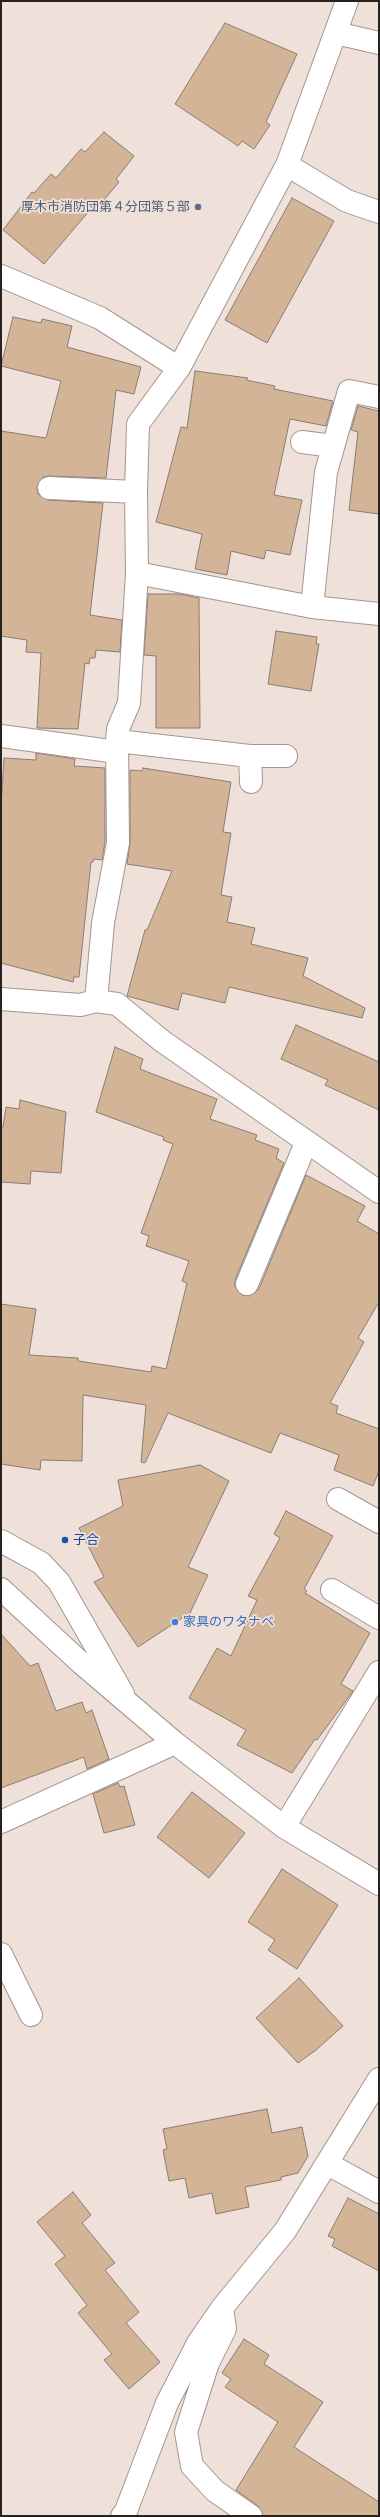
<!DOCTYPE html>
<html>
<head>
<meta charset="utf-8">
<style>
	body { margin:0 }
	#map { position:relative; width:380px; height:2517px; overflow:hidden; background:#efe0d9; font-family:"Space Grotesk",sans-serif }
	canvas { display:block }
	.frame { position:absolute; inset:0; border:2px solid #27211f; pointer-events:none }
</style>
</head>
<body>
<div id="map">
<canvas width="380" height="2517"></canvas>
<div class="frame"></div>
</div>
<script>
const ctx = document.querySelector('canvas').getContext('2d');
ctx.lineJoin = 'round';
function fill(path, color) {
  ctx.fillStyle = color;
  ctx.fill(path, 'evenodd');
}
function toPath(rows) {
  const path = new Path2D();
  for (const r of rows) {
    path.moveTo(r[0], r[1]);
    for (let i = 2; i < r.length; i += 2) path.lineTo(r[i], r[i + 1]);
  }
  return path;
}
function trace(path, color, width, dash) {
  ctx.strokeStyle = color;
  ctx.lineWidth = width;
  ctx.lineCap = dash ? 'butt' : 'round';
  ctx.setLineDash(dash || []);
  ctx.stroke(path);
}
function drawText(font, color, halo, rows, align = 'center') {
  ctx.font = font + ' "Space Grotesk","Noto Sans JP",sans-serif';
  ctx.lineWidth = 3.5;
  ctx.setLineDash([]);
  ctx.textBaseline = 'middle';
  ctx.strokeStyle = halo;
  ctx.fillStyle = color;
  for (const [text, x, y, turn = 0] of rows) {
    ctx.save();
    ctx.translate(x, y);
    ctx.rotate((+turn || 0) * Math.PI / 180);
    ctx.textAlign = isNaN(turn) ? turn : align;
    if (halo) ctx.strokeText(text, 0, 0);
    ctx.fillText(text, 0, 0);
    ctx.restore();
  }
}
const building = toPath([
	[225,23,297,54,266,122,270,125,254,149,242,141,238,146,175,104,225,23],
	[104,132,134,156,116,179,119,182,99,206,96,203,44,264,3,230,32,192,34,193,51,174,56,178,81,149,85,152,104,132],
	[292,198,334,221,267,343,225,320,292,198],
	[13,317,41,323,42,319,72,326,67,347,141,367,134,394,116,390,106,478,49,476,43,477,37,487,38,494,48,500,103,503,90,615,122,620,120,652,96,650,95,658,90,658,89,664,85,663,78,729,37,728,41,653,26,652,27,640,1,636,1,431,46,438,61,381,1,366,13,317],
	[195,371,248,378,246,380,275,386,274,389,333,401,326,426,290,419,274,495,302,500,290,555,266,550,264,559,231,551,227,575,195,569,202,534,156,522,181,427,187,428,195,371],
	[358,406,379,411,379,514,349,510,358,432,351,430,358,406],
	[148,594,179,594,199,598,200,728,156,728,156,656,144,655,148,594],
	[276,631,317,637,316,644,319,644,311,691,268,684,276,631],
	[36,753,75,759,74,766,105,768,105,842,102,860,94,859,93,862,91,862,79,977,74,977,73,982,1,963,1,807,4,758,36,760,36,753],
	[143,768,231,782,223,832,231,833,221,895,232,897,227,922,255,928,251,944,308,958,303,976,365,1008,362,1018,229,987,225,1003,182,993,178,1010,127,996,145,930,147,930,172,871,127,864,130,843,130,770,142,771,143,768],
	[296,1025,379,1062,379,1110,325,1085,328,1080,281,1059,296,1025],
	[115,1047,143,1059,140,1069,217,1099,210,1119,257,1135,255,1140,279,1149,276,1158,284,1163,235,1280,235,1286,242,1295,249,1296,259,1289,306,1175,365,1206,357,1221,379,1234,379,1302,358,1338,364,1342,330,1403,338,1406,336,1413,379,1429,379,1471,373,1486,334,1470,339,1455,280,1433,271,1453,168,1413,145,1463,141,1462,146,1405,83,1395,82,1461,41,1460,40,1470,1,1464,1,1304,36,1309,29,1355,78,1358,78,1361,151,1372,152,1366,166,1369,187,1283,182,1281,189,1261,146,1246,149,1236,141,1233,173,1144,163,1140,164,1137,96,1112,115,1047],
	[20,1100,66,1112,61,1173,31,1171,30,1184,1,1182,1,1126,3,1127,6,1107,19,1109,20,1100],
	[200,1465,229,1481,188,1567,208,1575,190,1613,138,1647,94,1582,104,1577,79,1528,123,1506,118,1480,200,1465],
	[286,1511,333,1536,304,1589,307,1591,305,1593,370,1633,341,1684,353,1691,317,1740,315,1739,292,1773,237,1745,246,1730,189,1698,217,1648,231,1656,257,1600,248,1596,280,1538,274,1534,286,1511],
	[1,1634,30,1666,38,1663,56,1711,82,1702,86,1713,92,1710,109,1759,87,1769,84,1757,1,1788,1,1634],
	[118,1783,120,1787,124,1786,135,1825,104,1833,93,1794,118,1783],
	[192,1792,245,1833,209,1878,157,1837,192,1792],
	[282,1869,338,1905,297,1969,268,1950,275,1940,248,1922,282,1869],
	[299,1978,343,2026,316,2050,298,2063,256,2018,299,1978],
	[267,2109,272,2133,302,2127,308,2156,298,2173,281,2177,281,2180,245,2187,249,2207,216,2214,212,2193,189,2198,185,2178,169,2181,163,2150,167,2149,163,2129,267,2109],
	[73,2192,91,2215,82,2223,115,2263,105,2270,139,2312,126,2323,160,2362,129,2389,104,2360,112,2354,78,2313,87,2305,55,2264,65,2256,37,2222,73,2192],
	[348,2198,379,2214,379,2271,332,2246,335,2239,328,2236,348,2198],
	[244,2339,269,2355,264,2364,323,2402,294,2447,379,2502,379,2516,263,2516,258,2506,236,2490,278,2422,225,2387,231,2379,222,2373,244,2339]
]);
fill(building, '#d4b497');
trace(building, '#887d73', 1);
const minor = toPath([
	[336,33,379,43],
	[287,165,347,1],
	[1,276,100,318,179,368],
	[302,442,333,446],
	[49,488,136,492],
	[137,573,312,607,379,614],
	[312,607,326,472,349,391,379,397],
	[1,736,117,752],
	[117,741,250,756,286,756],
	[250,756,251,782],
	[1,999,80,1005,96,1001,117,1004,162,1041,379,1192],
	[96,1001,103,923,118,843,117,741,118,729,129,703,137,573,136,492,138,424,179,368,287,165,347,201,379,212],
	[247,1284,306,1143],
	[338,1499,379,1522],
	[1,1541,41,1563,59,1582,123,1694],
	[1,1589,80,1662,175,1743,284,1827,379,1884],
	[332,1590,379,1618],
	[1,1822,175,1743],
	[284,1827,379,1672],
	[1,1954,31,2015],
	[328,2164,379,2192],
	[222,2308,225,2329,208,2363,186,2432,192,2466,215,2491,251,2516],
	[122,2516,126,2511,167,2403,198,2343,222,2308,285,2231,379,2079]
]);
trace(minor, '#a4958f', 24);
trace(minor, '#fff', 22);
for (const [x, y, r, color] of [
	[198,207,4,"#5c6f8a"],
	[65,1540,4,"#1a4fb4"],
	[175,1622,4,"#3f7fe0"]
]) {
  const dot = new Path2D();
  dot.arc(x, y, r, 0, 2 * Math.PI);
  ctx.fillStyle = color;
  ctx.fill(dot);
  trace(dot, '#efe0d9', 1.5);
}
drawText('13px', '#4e5e75', '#efe0d9', [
	["厚木市消防団第４分団第５部",190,207]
], 'right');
drawText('13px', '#164399', '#efe0d9', [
	["子合",73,1540]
], 'left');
drawText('13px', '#366cbe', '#efe0d9', [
	["家具のワタナベ",183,1622]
], 'left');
</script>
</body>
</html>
